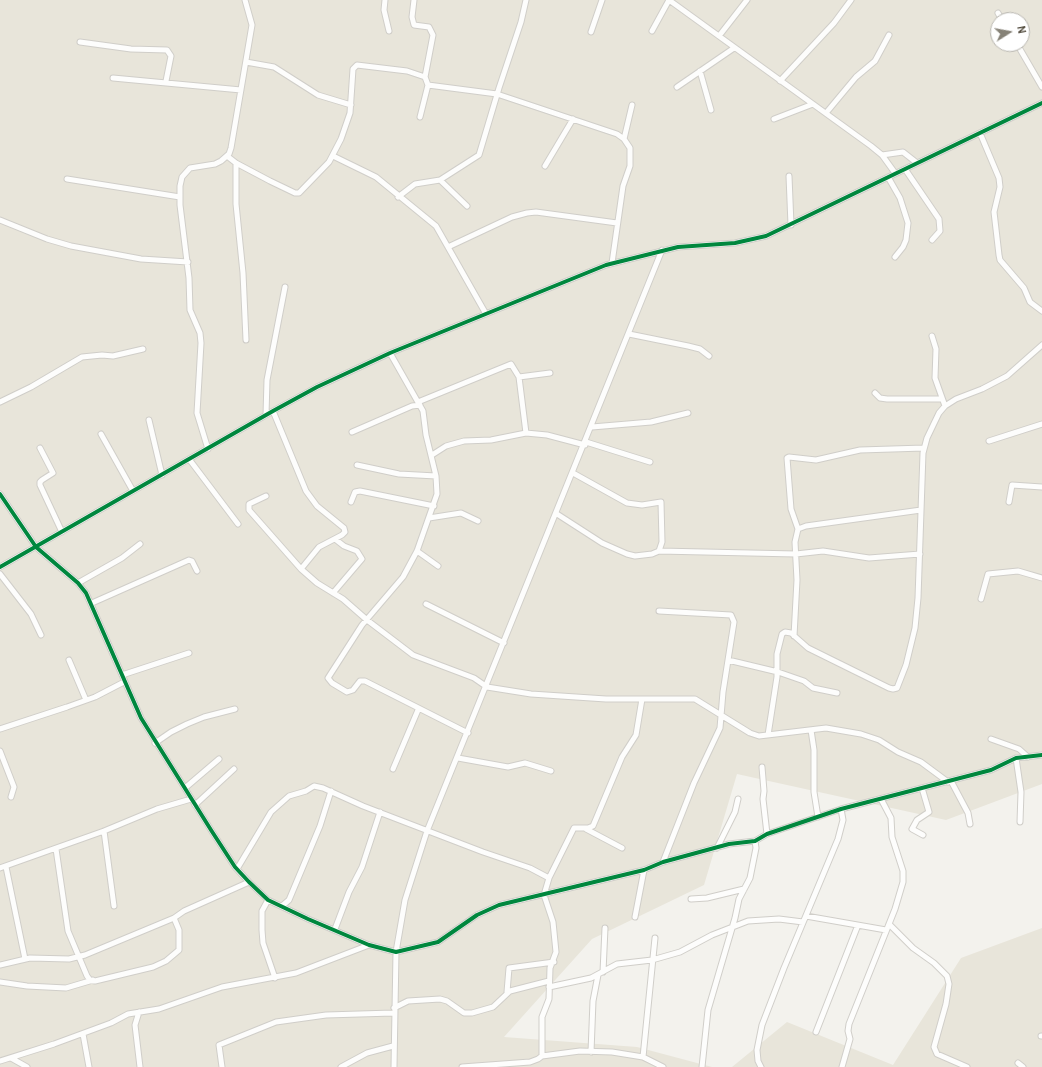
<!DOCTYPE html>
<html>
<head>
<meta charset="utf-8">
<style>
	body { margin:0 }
	#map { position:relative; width:1042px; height:1067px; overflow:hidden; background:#f3f2ed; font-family:Karla,sans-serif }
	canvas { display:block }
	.north { position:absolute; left:990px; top:12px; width:40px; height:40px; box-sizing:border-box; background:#fff; border:1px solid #b7b5af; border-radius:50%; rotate:79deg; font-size:11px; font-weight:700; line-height:16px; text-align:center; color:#4c4537 }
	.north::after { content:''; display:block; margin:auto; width:14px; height:18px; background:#868277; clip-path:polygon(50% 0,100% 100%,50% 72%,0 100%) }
</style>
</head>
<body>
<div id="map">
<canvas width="1042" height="1067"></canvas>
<div class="north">N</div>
</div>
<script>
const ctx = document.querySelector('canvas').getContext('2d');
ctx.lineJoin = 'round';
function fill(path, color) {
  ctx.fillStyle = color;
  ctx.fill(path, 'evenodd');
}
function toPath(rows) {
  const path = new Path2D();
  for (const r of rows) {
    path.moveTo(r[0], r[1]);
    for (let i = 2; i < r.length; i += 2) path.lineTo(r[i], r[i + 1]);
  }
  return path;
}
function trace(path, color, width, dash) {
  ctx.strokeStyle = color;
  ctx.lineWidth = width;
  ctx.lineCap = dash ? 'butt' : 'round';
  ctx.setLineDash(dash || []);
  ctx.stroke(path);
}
fill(toPath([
	[0,0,1042,0,1042,784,946,820,737,774,704,885,592,939,504,1037,637,1047,712,1067,0,1067],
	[998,20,1022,20,1022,44,998,44],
	[1042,928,1042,1067,732,1067,787,1022,893,1065,961,958]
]), '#e8e5da');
const minor = toPath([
	[385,0,384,10,389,31],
	[414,0,412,17,414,25,429,27,433,35,425,77],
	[669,0,871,146,882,155,895,173],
	[998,13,1002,20],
	[652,31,669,0],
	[591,32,602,0],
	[719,36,747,0],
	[80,42,131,49,167,50,171,56,166,81],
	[1017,44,1042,87],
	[246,62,274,67,318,95,351,105],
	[700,71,711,110],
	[113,78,241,90],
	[780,81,834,23,851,0],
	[428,85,497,94,617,134,624,139,630,148,630,166,623,186,612,263],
	[677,87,734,48],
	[826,113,856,77,875,61,889,35],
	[774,119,813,104],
	[980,133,999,178,1000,187,994,212,999,255,1000,260,1024,288,1030,302,1042,311],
	[624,139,632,105],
	[882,155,903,152,917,163],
	[227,156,236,163,270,181,295,193,299,193,329,162,341,139,350,113,353,69,357,65,407,71,425,77,428,85,420,117],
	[333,156,376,177,436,226,486,314],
	[236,163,236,204,243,273,246,340],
	[545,166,573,119],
	[905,169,939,219,940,231,932,240],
	[789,176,791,225],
	[888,177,900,198,908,223,906,240,903,247,895,257],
	[67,179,180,197],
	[440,180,467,206],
	[398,197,415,184,440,180,479,155,499,88,521,22,526,0],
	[0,220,47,239,71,246,141,259,188,262],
	[448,247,512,217,527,213,536,212,617,223],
	[629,334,688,346,700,349,709,356],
	[932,336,936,349,935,378,945,406],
	[390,353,423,411,426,435,436,476,437,494,417,551,403,577,362,625,328,678,332,683,347,692,353,690,360,681,365,681,468,733],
	[519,377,550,373],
	[875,393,880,398,887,399,942,399],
	[0,402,31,387,82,357,102,355,113,356,143,349],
	[418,402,511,364,519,377,526,433],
	[273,411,306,491,317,506,344,528,345,532,342,535,319,547,301,569],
	[266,415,267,380,285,287],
	[149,420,162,475],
	[592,427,651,422,688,413],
	[352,432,412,406,420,405],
	[101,434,133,491],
	[989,441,1042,424],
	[586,442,650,462],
	[40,448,53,473,42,480,40,482,40,485,62,532],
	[208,449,197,413,201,343,200,333,190,310,189,278,180,205,180,186,182,177,190,168,215,164,221,161,229,154,231,148,252,25,245,0],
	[432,455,446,446,464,441,491,440,526,433,547,435,585,445],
	[189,459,238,524],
	[357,465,399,474,436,476],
	[573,473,627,503,642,505,661,502,662,542,659,551],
	[0,494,36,547,78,583,86,593,141,718,211,830,235,867,249,882,268,900,308,919,369,945,396,952,438,942,477,915,499,905,644,870,663,862,729,844,755,841,767,834,841,809,991,770,1016,758,1042,755],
	[266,496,249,504,249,510,301,569,317,583,343,599,367,620,413,655,474,678,487,687,531,694,606,699,695,699,750,733,759,736,826,728,861,734,879,740,898,752,921,762,948,782],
	[351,502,355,492,360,491,434,506],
	[1009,502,1012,485,1042,487],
	[557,514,602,543,627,554,635,556,652,554,659,551,796,554,823,551,869,558,920,554],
	[429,518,461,513,478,521],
	[798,529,806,526,921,510],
	[417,551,438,566],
	[0,567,273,411,317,387,390,353,606,265,678,247,735,243,766,236,1042,103],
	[0,574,31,614,41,635],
	[78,583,122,558,140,544],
	[333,593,362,559,357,551,344,546,335,539],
	[981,599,988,574,1018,571,1042,578],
	[92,603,189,560,192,561,197,571],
	[426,604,504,643],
	[659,611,731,615,734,622,723,692,720,728,694,783,663,862],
	[794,636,797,580,795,542,798,529,791,509,787,458,789,457,816,460,860,450,924,448],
	[69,660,86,700],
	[728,660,778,672,804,681,813,688,837,693],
	[122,675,189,653],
	[0,729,67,707,95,697,124,682],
	[811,730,814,750,814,792,818,817],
	[768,735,777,677,777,654,782,634,785,632,791,633,808,648,889,688,893,689,897,688,906,665,915,628,918,598,923,453,927,438,939,413,945,406,956,399,982,389,1007,376,1042,345],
	[991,739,1019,749,1028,757],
	[155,743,171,732,187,724,204,717,235,709],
	[0,751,14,787,11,797],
	[458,758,508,767,525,763,551,771],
	[1016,758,1021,792,1020,822],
	[762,767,764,791,763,799,767,834],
	[393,769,418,710],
	[951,781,968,813,970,824],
	[185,788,219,759],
	[922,788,929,812,917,820,912,829,923,835],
	[195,805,234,769],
	[586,829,622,848],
	[104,831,114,906],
	[717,848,735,812,738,799],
	[56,849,68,931,87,976,90,980,95,981,153,967,166,961,179,950,179,930,174,918],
	[6,867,25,959],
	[0,868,104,831,157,809,191,799],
	[237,869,271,812,289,796,306,791,314,786,323,788,363,806,483,852,530,868,549,878,544,895,553,922,556,952,550,968,549,999,542,1017,542,1056,538,1059,530,1062,462,1067],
	[549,878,574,828,588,828,593,826,622,757,636,735,642,699],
	[691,899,707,898,744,889],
	[268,900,262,911,262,930,263,943,275,978],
	[282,906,289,900,320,826,331,791],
	[806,916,886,930],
	[635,917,644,870],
	[889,924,913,948,934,963,947,976,949,984,946,1004,934,1047,937,1054,967,1067],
	[335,929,349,892,362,867,380,812],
	[0,965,30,958,69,959,85,955,174,918,184,911,249,882],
	[603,972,605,928],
	[0,982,27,986,66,988,93,980],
	[549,987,591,978,617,964,652,960,680,952,712,935,748,921,779,919,803,922],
	[507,992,509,968,554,962],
	[394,1008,408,1001,440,999,447,1001,464,1013,472,1013,493,1007,510,991,549,981],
	[139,1012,135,1025,140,1067],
	[816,1032,858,925],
	[83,1034,89,1067],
	[1041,1036,1042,1036],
	[591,1052,593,1001,598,975],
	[542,1056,580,1051,612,1052,643,1057,663,1067],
	[643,1057,655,938],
	[11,1058,27,1067],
	[0,1061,54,1044,111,1023,128,1014,159,1009,222,987,296,973,369,945],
	[1018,1063,1023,1067],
	[222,1067,219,1045,276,1022,326,1015,393,1013],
	[341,1067,367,1053,393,1046],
	[394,1067,396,952,405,900,427,831,662,250],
	[702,1067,708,1010,735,918,739,899,750,878,756,848,755,841],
	[761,1067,758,1061,757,1050,762,1025,784,968,838,839,843,820,841,809],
	[842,1067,850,1039,848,1031,849,1024,895,909,903,882,903,871,892,837,891,818,881,799]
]);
trace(minor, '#d0cec9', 7);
trace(minor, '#fdfdfc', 5);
trace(toPath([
	[0,494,36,547,78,583,86,593,141,718,211,830,235,867,249,882,268,900,308,919,369,945,396,952,438,942,477,915,499,905,644,870,663,862,729,844,755,841,767,834,841,809,991,770,1016,758,1042,755],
	[0,567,273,411,317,387,390,353,606,265,678,247,735,243,766,236,1042,103]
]), '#00873e', 4);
</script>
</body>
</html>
